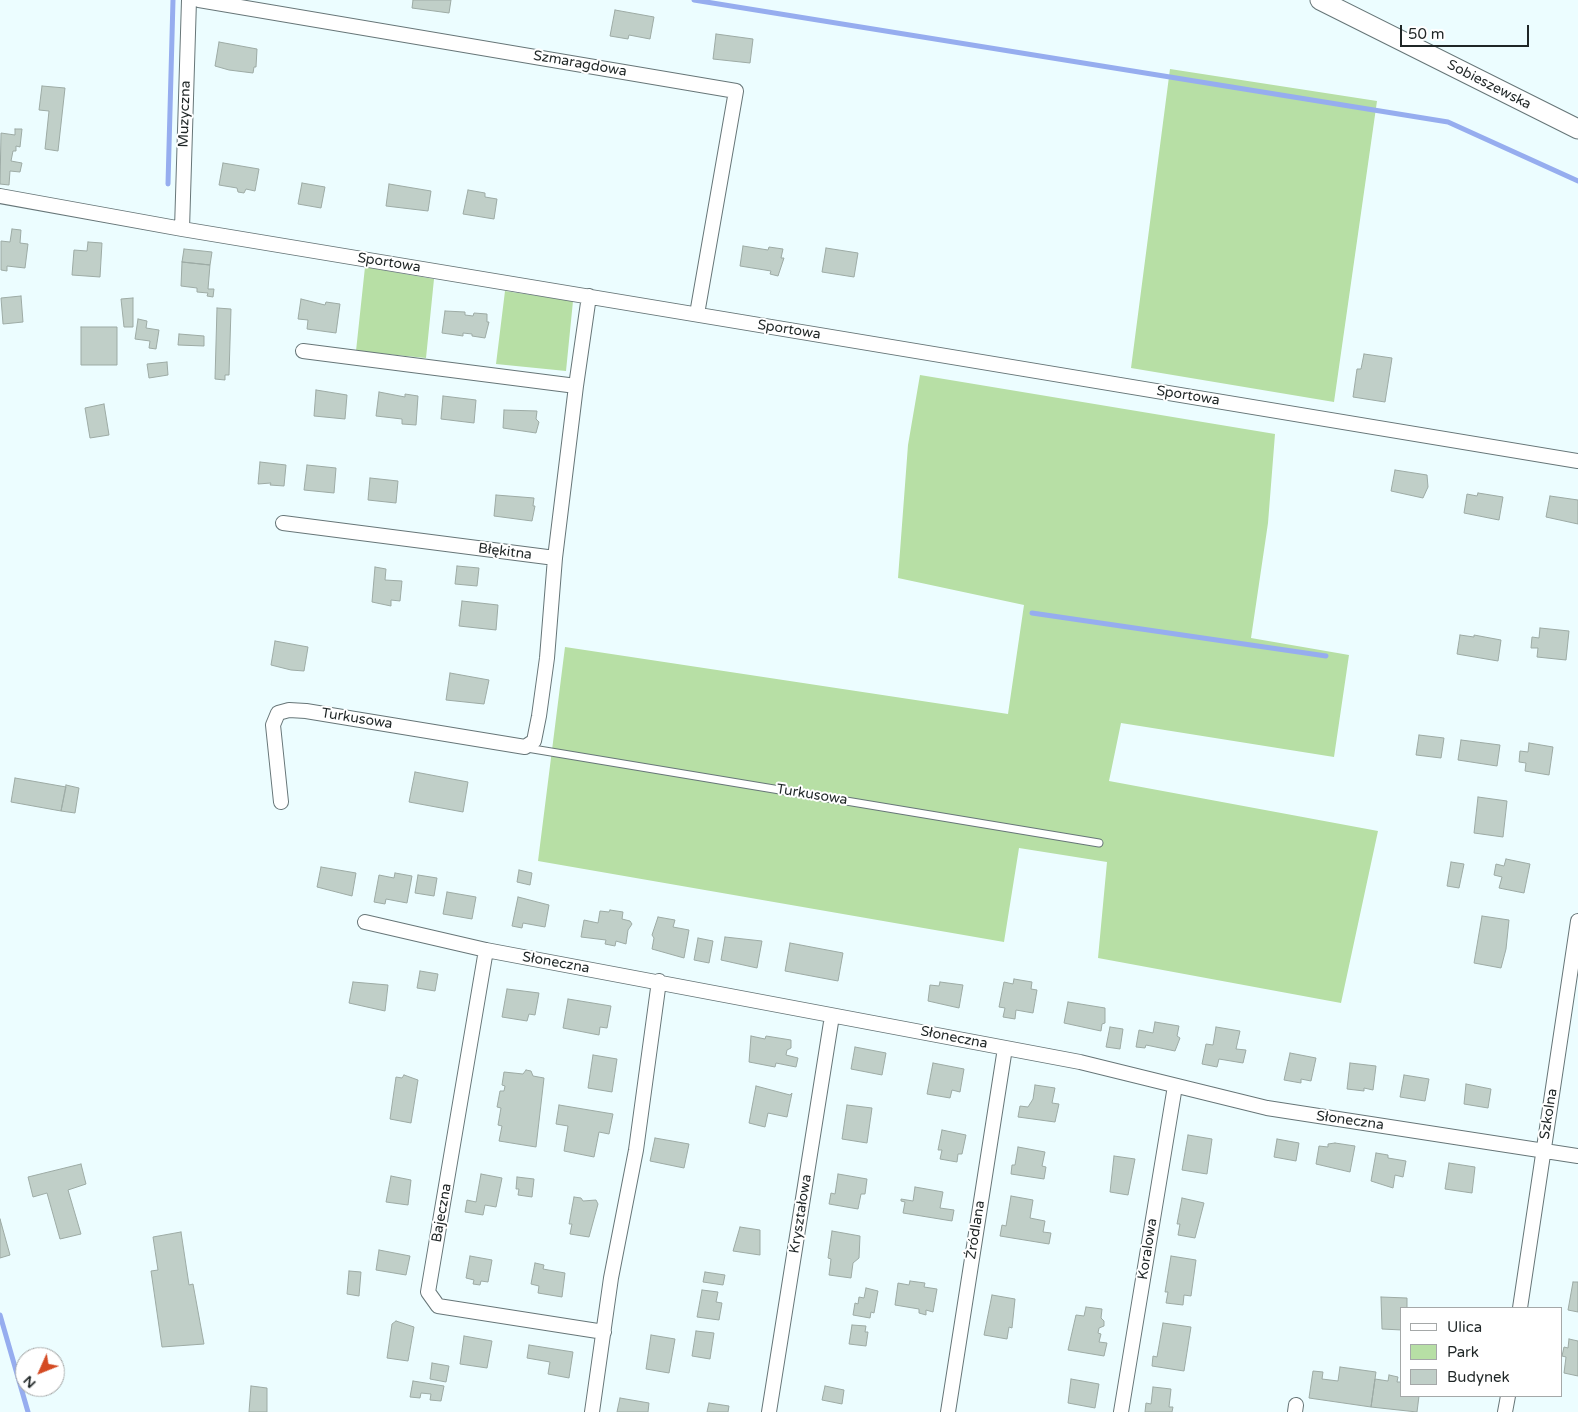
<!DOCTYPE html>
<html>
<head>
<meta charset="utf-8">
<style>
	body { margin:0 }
	#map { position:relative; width:1578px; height:1412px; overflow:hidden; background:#ecfdff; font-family:"Varela Round",sans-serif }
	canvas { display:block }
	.legend { position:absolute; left:1400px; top:1307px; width:162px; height:90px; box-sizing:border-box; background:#fff; border:1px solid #a5a8a8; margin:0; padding:6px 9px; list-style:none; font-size:15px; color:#1f2626 }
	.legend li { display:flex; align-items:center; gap:10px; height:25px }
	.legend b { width:25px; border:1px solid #a5a8a8 }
	.north { position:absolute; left:15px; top:1347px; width:50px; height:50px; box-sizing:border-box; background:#fff; border:1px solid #a5a8a8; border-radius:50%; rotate:226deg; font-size:14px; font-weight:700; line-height:20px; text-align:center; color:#1f2626 }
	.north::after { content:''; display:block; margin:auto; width:18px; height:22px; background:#d44b23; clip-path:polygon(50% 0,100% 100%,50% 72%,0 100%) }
	.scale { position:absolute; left:1400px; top:25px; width:129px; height:22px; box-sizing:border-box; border:2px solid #1f2626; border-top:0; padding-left:6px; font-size:15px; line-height:18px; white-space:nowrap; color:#1f2626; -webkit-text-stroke:4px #fff; paint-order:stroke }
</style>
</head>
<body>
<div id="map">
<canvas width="1578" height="1412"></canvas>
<ul class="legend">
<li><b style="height:6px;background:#fff"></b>Ulica</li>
<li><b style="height:14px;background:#b7dfa5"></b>Park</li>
<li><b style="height:14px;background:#c0cfc8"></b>Budynek</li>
</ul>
<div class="north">N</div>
<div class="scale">50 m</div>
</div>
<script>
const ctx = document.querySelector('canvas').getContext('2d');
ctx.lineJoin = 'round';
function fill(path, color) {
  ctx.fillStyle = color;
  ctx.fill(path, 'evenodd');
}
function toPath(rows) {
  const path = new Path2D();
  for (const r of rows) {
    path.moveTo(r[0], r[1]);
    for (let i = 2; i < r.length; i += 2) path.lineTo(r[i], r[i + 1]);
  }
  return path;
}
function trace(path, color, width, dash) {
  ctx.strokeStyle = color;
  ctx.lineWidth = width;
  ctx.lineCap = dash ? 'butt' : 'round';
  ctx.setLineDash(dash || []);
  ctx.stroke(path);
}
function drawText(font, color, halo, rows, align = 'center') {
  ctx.font = font + ' "Varela Round",sans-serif';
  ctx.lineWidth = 4;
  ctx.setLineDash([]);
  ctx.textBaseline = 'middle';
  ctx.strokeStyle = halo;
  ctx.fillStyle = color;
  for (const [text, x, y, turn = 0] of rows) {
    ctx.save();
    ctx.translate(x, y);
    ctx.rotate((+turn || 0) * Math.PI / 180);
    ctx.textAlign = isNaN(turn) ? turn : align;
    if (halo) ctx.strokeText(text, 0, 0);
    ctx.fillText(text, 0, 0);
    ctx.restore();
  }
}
fill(toPath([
	[1170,69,1377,101,1334,402,1131,368],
	[365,267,434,279,426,358,356,351],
	[505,291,573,301,566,371,496,364],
	[920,375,1275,434,1268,523,1251,638,1349,655,1334,757,1121,723,1109,781,1378,831,1341,1003,1098,958,1107,862,1019,848,1004,942,538,861,565,647,1008,714,1024,605,898,578,908,445]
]), '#b7dfa5');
trace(toPath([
	[694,0,1448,122,1578,181],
	[168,184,173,0],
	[1032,613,1326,656],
	[0,1315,28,1412]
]), '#96adef', 5);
const building = toPath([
	[413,0,451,0,449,13,412,8,413,0],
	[615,10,654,17,650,39,629,35,628,39,610,36,615,10],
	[716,34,753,39,750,63,713,59,716,34],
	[219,42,257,49,256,67,254,67,253,73,229,70,215,66,219,42],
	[42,86,65,88,58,151,45,149,49,111,39,110,42,86],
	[15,129,22,129,20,147,16,146,16,151,13,151,11,161,22,163,20,172,10,171,9,185,0,184,1,133,15,135,15,129],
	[223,163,259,169,255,191,246,189,244,193,238,192,237,188,219,185,223,163],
	[302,183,325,187,321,208,298,204,302,183],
	[389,184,431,191,428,211,386,206,389,184],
	[468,190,485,193,485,197,497,199,494,219,463,214,468,190],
	[12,229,21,230,20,243,28,244,25,268,7,266,7,271,1,270,1,241,10,242,12,229],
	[88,242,102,243,100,277,72,275,74,250,87,251,88,242],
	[743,246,768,250,769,247,783,249,781,258,784,258,778,276,770,274,771,271,740,266,743,246],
	[826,248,858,253,854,277,822,272,826,248],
	[184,249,212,252,210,265,182,262,184,249],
	[182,262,210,265,208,289,214,289,213,297,207,296,208,293,197,292,197,288,181,286,182,262],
	[21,296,23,322,3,324,1,298,21,296],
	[133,298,133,327,124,327,121,299,133,298],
	[301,299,325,305,326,302,340,304,336,333,307,329,308,320,298,319,301,299],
	[217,308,231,309,229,375,225,375,225,380,215,379,217,308],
	[445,311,465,312,465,315,473,316,474,313,487,314,487,322,489,322,485,338,472,336,472,334,463,333,463,336,442,333,445,311],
	[138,319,147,321,146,328,159,330,156,349,149,348,150,341,135,339,138,319],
	[81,327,117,327,117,365,81,365,81,327],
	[179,334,204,336,204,346,178,345,179,334],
	[1364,354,1392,358,1385,402,1353,397,1357,369,1361,369,1364,354],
	[167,362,168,375,149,378,147,364,167,362],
	[316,390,347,395,345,419,314,416,316,390],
	[379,392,405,397,405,394,418,396,416,425,402,424,402,419,376,416,379,392],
	[443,396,476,400,474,423,441,419,443,396],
	[104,404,109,435,90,438,85,408,104,404],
	[504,410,537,411,536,419,539,422,536,433,503,428,504,410],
	[260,462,286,465,284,486,270,485,271,483,258,484,260,462],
	[307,465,336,468,334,493,304,490,307,465],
	[1395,470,1427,475,1428,487,1423,498,1391,491,1395,470],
	[370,478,398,481,396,503,368,500,370,478],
	[1478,493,1503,497,1499,520,1464,513,1467,494,1477,496,1478,493],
	[496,495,534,498,533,506,535,506,532,521,494,516,496,495],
	[1550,496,1578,500,1578,524,1546,517,1550,496],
	[457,566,479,568,477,586,455,584,457,566],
	[375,567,386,569,385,580,402,581,400,601,391,600,391,606,372,602,375,567],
	[462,601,498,605,496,630,459,626,462,601],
	[1540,628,1569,631,1566,660,1537,657,1538,648,1531,648,1532,637,1539,638,1540,628],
	[1460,635,1474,637,1474,635,1501,640,1498,661,1457,654,1460,635],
	[275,641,308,647,304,671,291,670,271,665,275,641],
	[450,673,489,680,484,704,446,700,450,673],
	[1419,735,1444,738,1441,758,1416,755,1419,735],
	[1461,740,1500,745,1497,766,1458,760,1461,740],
	[1529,743,1553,747,1549,775,1525,771,1526,763,1519,762,1520,751,1528,752,1529,743],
	[415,772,468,782,463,812,409,802,415,772],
	[15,778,66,787,61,811,11,802,15,778],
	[66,785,79,788,75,813,61,811,66,785],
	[1478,797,1507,801,1503,837,1474,833,1478,797],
	[1506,859,1530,864,1524,893,1499,888,1502,877,1494,875,1496,864,1504,866,1506,859],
	[1451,862,1464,864,1459,888,1447,886,1451,862],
	[321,867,356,873,352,896,317,887,321,867],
	[519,870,532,873,530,885,517,882,519,870],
	[395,873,412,876,407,903,386,899,385,904,374,902,379,875,394,878,395,873],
	[418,875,437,878,434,896,415,893,418,875],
	[447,892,476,897,472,919,443,914,447,892],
	[518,897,549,905,545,927,523,923,522,928,512,926,518,897],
	[610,910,623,912,622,919,630,921,632,924,628,930,626,944,616,941,615,946,605,944,606,940,581,937,584,920,598,923,600,911,609,912,610,910],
	[1482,916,1509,920,1506,949,1501,968,1474,963,1482,916],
	[658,917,675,920,673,927,689,930,684,958,652,949,654,938,652,935,658,917],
	[725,937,762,941,757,968,721,960,725,937],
	[698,938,713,941,709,963,694,960,698,938],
	[790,943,843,953,838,981,785,971,790,943],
	[420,971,438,974,435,991,417,988,420,971],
	[1014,979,1032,982,1031,989,1037,990,1033,1013,1016,1010,1015,1019,1003,1017,1005,1008,999,1007,1004,982,1013,984,1014,979],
	[353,982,388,985,385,1011,349,1003,353,982],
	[940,982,963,985,959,1008,928,1001,930,985,939,986,940,982],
	[507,989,539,993,535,1015,529,1014,527,1021,502,1017,507,989],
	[568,999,611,1006,607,1028,600,1027,599,1035,563,1028,568,999],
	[1068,1002,1105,1008,1105,1023,1102,1024,1101,1031,1064,1023,1068,1002],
	[1155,1022,1179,1026,1177,1036,1180,1038,1175,1051,1146,1045,1145,1048,1136,1047,1139,1030,1153,1033,1155,1022],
	[1110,1027,1123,1029,1120,1049,1106,1047,1110,1027],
	[1216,1027,1240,1031,1236,1049,1246,1050,1243,1063,1219,1059,1217,1067,1202,1064,1206,1044,1213,1045,1216,1027],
	[751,1036,765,1039,766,1036,791,1040,791,1048,787,1050,786,1055,798,1058,796,1067,776,1063,775,1067,749,1062,751,1036],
	[855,1047,886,1053,882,1075,851,1069,855,1047],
	[1290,1053,1316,1058,1311,1081,1301,1079,1301,1083,1284,1080,1290,1053],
	[593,1055,617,1059,612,1092,588,1088,593,1055],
	[933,1063,964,1069,960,1092,952,1090,950,1098,927,1094,933,1063],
	[1350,1063,1376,1066,1373,1090,1364,1088,1364,1091,1347,1089,1350,1063],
	[526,1070,531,1071,533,1076,544,1078,536,1147,499,1141,502,1126,498,1125,501,1108,497,1107,500,1091,504,1091,505,1086,502,1085,504,1072,523,1074,526,1070],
	[404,1075,418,1080,411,1123,390,1119,396,1077,402,1078,404,1075],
	[1404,1075,1429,1079,1425,1101,1400,1097,1404,1075],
	[1466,1084,1491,1089,1488,1108,1464,1104,1466,1084],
	[1035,1085,1055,1088,1052,1103,1059,1104,1055,1122,1018,1117,1020,1106,1028,1107,1033,1099,1035,1085],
	[756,1086,790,1095,792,1093,787,1117,768,1113,765,1127,749,1123,756,1086],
	[559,1105,613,1114,609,1134,599,1132,594,1157,564,1151,568,1126,556,1124,559,1105],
	[847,1105,872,1108,867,1143,842,1139,847,1105],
	[942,1130,966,1135,962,1154,958,1154,957,1162,940,1159,942,1150,938,1150,942,1130],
	[1188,1135,1212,1139,1207,1174,1182,1170,1188,1135],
	[655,1138,689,1144,684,1168,650,1161,655,1138],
	[1277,1139,1299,1143,1296,1161,1274,1157,1277,1139],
	[1335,1143,1355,1146,1350,1172,1316,1164,1319,1146,1328,1147,1328,1144,1335,1143],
	[1018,1147,1045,1152,1042,1166,1046,1167,1044,1179,1011,1174,1012,1165,1015,1165,1018,1147],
	[1376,1153,1388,1155,1388,1158,1406,1161,1403,1177,1395,1175,1393,1188,1371,1181,1376,1153],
	[1114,1156,1135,1159,1128,1195,1110,1192,1114,1156],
	[1449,1163,1475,1167,1472,1193,1445,1189,1449,1163],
	[81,1164,86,1184,68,1190,81,1234,60,1239,47,1193,33,1197,28,1177,81,1164],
	[481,1174,502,1178,496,1207,485,1205,483,1215,465,1212,467,1200,476,1202,481,1174],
	[838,1174,867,1179,865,1194,861,1194,858,1209,829,1204,831,1193,835,1194,838,1174],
	[391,1176,411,1180,408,1205,386,1202,391,1176],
	[517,1177,534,1179,532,1197,518,1195,519,1189,516,1189,517,1177],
	[915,1187,943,1192,940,1208,954,1210,952,1221,903,1213,905,1202,901,1201,901,1199,913,1201,915,1187],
	[1011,1196,1033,1200,1030,1218,1045,1221,1043,1232,1051,1233,1049,1244,1000,1236,1002,1225,1006,1226,1011,1196],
	[574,1197,581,1198,583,1201,596,1200,598,1204,589,1237,570,1234,572,1224,569,1224,574,1197],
	[1182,1198,1204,1203,1195,1238,1178,1235,1180,1224,1177,1224,1182,1198],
	[0,1219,10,1255,0,1258,0,1219],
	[740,1227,760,1230,760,1255,733,1251,740,1227],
	[832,1231,860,1236,859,1258,853,1263,851,1278,829,1275,831,1259,828,1258,832,1231],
	[181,1232,189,1285,193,1284,204,1344,162,1347,151,1271,158,1270,153,1237,181,1232],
	[379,1250,410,1256,406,1275,376,1270,379,1250],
	[470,1256,492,1260,488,1282,481,1281,480,1285,473,1284,474,1280,466,1278,470,1256],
	[1171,1256,1196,1260,1191,1296,1184,1295,1183,1305,1166,1303,1168,1292,1165,1292,1171,1256],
	[535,1263,544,1265,543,1269,565,1273,562,1297,538,1293,539,1286,531,1284,535,1263],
	[349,1271,361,1272,359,1296,347,1294,349,1271],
	[705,1272,725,1275,723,1285,703,1282,705,1272],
	[910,1281,925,1283,924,1287,937,1289,933,1312,926,1310,926,1315,919,1313,919,1309,895,1305,898,1283,909,1285,910,1281],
	[1573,1282,1578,1282,1578,1312,1568,1310,1573,1282],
	[866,1288,878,1291,874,1313,871,1312,870,1318,853,1315,855,1303,858,1304,859,1297,864,1298,866,1288],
	[702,1290,718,1292,716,1302,722,1303,719,1320,697,1317,702,1290],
	[992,1295,1015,1299,1012,1328,1009,1327,1007,1339,984,1335,992,1295],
	[1381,1297,1407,1298,1407,1308,1402,1308,1402,1330,1382,1329,1381,1297],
	[1086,1307,1102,1309,1101,1318,1104,1321,1104,1326,1099,1328,1098,1333,1101,1334,1099,1342,1107,1343,1104,1356,1068,1350,1076,1315,1084,1316,1086,1307],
	[396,1321,414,1327,408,1361,387,1358,392,1324,396,1321],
	[1163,1323,1191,1327,1184,1371,1152,1366,1153,1356,1157,1357,1163,1323],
	[852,1325,866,1326,865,1332,868,1332,866,1346,849,1344,852,1325],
	[696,1331,714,1333,710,1359,692,1356,696,1331],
	[651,1335,675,1339,669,1373,646,1369,651,1335],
	[464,1336,492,1341,487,1368,460,1364,464,1336],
	[1569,1339,1578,1341,1578,1376,1564,1373,1566,1357,1562,1356,1564,1347,1568,1348,1569,1339],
	[529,1345,573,1352,569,1378,548,1374,550,1362,527,1358,529,1345],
	[432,1363,449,1366,446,1382,430,1379,432,1363],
	[1340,1367,1376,1372,1371,1407,1309,1398,1313,1371,1323,1372,1322,1379,1338,1381,1340,1367],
	[1389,1375,1398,1377,1397,1382,1402,1382,1402,1396,1419,1396,1417,1412,1371,1407,1375,1379,1388,1381,1389,1375],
	[1071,1379,1099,1384,1095,1408,1068,1403,1071,1379],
	[413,1381,444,1386,441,1401,430,1400,431,1394,421,1393,420,1398,410,1397,413,1381],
	[251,1386,267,1388,267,1412,249,1412,251,1386],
	[825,1386,844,1390,842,1404,822,1400,825,1386],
	[1153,1387,1171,1389,1169,1407,1173,1407,1172,1412,1145,1412,1146,1403,1151,1404,1153,1387],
	[620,1398,649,1403,648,1412,617,1412,620,1398],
	[709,1403,729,1406,728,1412,707,1412,709,1403]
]);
fill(building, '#c0cfc8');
trace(building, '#9daba5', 1);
const service = toPath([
	[527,748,1099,843]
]);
const minor = toPath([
	[199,0,736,91,697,314],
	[0,196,182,229,1578,461],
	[182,229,189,0],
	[303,351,576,386,589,296],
	[283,523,555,558],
	[281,802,273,725,278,713,289,710,306,711,525,747,534,741,539,716,547,658,555,558,576,386],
	[365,922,486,950,1080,1062,1267,1108,1578,1156],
	[486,950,428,1292,438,1306,604,1332],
	[1520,1308,1578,921],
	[592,1412,611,1278,636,1150,659,981],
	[769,1412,832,1016],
	[948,1412,1005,1048],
	[1121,1412,1175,1086],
	[1295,1412,1296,1405],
	[1505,1412,1508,1396]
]);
const secondary = toPath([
	[1320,0,1578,129]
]);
trace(service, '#677678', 9);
trace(minor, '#677678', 16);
trace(secondary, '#677678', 21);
trace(service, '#fff', 7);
trace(minor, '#fff', 14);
trace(secondary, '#fff', 19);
drawText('14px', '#1f2626', '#fff', [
	["Szmaragdowa",580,64,10],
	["Sobieszewska",1489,85,27],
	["Muzyczna",185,114,-88],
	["Sportowa",389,263,9],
	["Sportowa",789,330,9],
	["Sportowa",1188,396,9],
	["Błękitna",505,552,7],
	["Turkusowa",357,719,9],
	["Turkusowa",812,795,9],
	["Słoneczna",556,963,10],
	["Słoneczna",954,1038,11],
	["Szkolna",1549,1114,-81],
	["Słoneczna",1350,1121,8],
	["Bajeczna",442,1213,-80],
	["Kryształowa",801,1214,-81],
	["Źródlana",976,1230,-81],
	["Koralowa",1148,1249,-81]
]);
</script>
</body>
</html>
